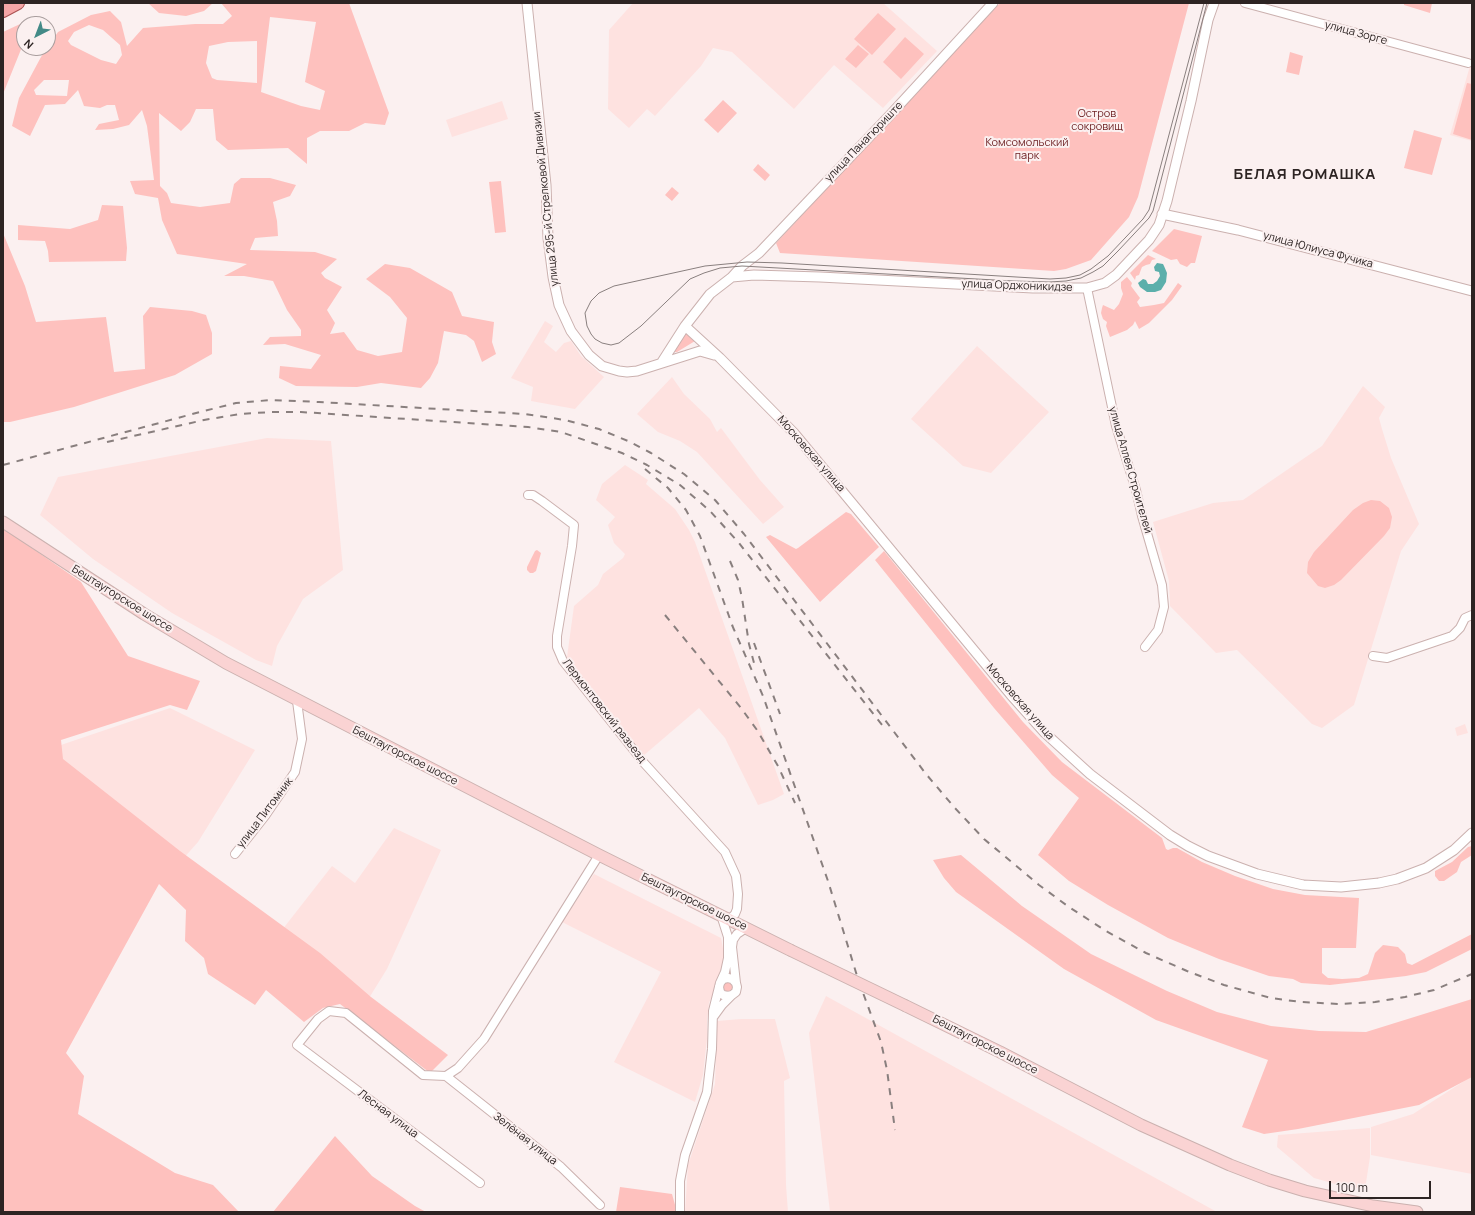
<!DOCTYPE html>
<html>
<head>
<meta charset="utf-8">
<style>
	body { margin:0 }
	#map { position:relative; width:1475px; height:1215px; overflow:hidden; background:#fbf0f0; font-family:Manrope,sans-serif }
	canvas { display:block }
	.frame { position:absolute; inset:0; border:4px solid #2d2423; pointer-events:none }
	.north { position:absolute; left:16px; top:16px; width:40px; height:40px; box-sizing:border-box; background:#fbf0f0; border:1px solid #a99e9e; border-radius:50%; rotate:222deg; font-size:11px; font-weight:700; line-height:16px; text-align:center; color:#2d2423 }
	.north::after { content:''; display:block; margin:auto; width:14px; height:18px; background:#438a87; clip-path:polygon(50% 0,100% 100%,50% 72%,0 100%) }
	.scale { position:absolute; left:1329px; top:1181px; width:102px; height:18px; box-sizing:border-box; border:2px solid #2d2423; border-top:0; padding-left:5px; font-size:12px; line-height:14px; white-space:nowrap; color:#2d2423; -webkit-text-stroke:3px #fbf0f0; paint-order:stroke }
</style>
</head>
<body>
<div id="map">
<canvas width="1475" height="1215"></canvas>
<div class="frame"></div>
<div class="north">N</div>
<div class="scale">100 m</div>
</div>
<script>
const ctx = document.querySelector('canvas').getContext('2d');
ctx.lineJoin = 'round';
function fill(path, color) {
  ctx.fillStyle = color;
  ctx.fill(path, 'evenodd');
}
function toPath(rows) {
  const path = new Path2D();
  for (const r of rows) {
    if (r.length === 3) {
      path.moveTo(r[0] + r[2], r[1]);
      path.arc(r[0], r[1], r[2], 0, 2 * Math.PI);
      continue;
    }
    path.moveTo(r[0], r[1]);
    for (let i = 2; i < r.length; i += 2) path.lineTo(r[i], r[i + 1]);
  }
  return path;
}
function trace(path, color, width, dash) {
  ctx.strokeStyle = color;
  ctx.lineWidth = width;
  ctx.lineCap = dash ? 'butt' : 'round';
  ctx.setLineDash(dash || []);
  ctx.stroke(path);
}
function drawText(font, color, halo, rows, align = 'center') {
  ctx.font = font + ' Manrope,sans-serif';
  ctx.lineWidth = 4;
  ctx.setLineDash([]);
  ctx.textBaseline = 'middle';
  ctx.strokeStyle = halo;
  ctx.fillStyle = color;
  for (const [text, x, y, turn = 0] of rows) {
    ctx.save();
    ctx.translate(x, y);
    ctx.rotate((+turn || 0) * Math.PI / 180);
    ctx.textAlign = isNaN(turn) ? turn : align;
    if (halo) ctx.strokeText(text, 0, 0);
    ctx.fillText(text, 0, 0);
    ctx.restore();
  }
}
fill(toPath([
	[633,3,883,3,937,51,883,108,834,65,794,109,732,52,713,48,701,66,655,116,647,109,629,128,608,109,609,30],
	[1472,59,1472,141,1450,135],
	[502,101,508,119,452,137,446,120],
	[545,321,553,326,544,342,556,352,564,343,571,341,581,356,604,377,575,409,531,401,533,387,511,378],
	[977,346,1049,412,991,473,963,466,911,419],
	[672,377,684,394,710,419,717,432,721,428,760,480,784,507,763,524,697,452,680,441,658,432,637,414],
	[1363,386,1385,407,1379,418,1382,429,1391,458,1419,524,1401,551,1354,705,1322,728,1312,724,1237,650,1216,653,1170,606,1169,581,1153,522,1213,503,1243,500,1322,446],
	[267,438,331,441,343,570,303,599,277,646,272,666,256,660,172,613,93,559,40,515,58,477],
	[625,465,648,480,646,484,675,509,689,530,695,542,784,794,773,800,758,805,725,738,699,708,643,756,567,657,574,606,598,585,603,574,623,558,625,554,614,543,608,525,615,517,596,500,602,484],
	[170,708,255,750,198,842,182,860,51,755,58,746],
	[1465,724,1468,733,1457,736,1455,728],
	[394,828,441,850,387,969,369,998,282,930,332,866,355,883],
	[594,874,721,938,725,959,722,972,709,1003,707,1020,707,1039,703,1075,695,1102,614,1062,661,972,562,922],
	[826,996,1217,1212,830,1212,809,1033],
	[741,1019,775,1019,790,1078,784,1081,786,1185,788,1212,685,1212,688,1165,715,1084,717,1021],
	[1472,1076,1472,1174,1371,1155,1371,1127,1413,1114],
	[1370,1128,1370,1157,1365,1189,1339,1185,1314,1178,1277,1147,1278,1135]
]), '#fee2e0');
fill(toPath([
	[148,3,213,3,204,11,186,16,159,13],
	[221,3,349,3,389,113,385,125,365,123,349,131,320,131,307,138,307,164,288,148,228,150,216,140,213,109,196,109,190,122,181,131,159,113,160,186,167,193,171,203,200,207,230,203,234,184,241,178,270,178,296,185,290,196,273,202,277,221,278,236,255,238,250,250,315,252,337,259,321,273,325,278,342,287,327,310,335,323,330,334,344,332,357,350,378,356,402,352,407,318,390,297,366,279,385,264,410,268,452,292,462,316,494,322,492,342,496,354,482,362,474,341,466,335,444,331,438,363,430,378,421,388,381,383,357,387,296,386,279,378,280,366,311,369,321,355,285,344,263,345,270,337,301,336,301,330,287,310,273,281,244,276,224,276,247,264,177,254,162,220,158,198,135,194,130,181,154,180,147,126,142,110,129,125,113,129,95,130,99,124,119,120,115,105,107,105,100,108,84,106,78,90,65,104,45,105,30,136,12,126,19,98,41,57,58,32,91,15,110,11,121,22,127,46,143,28,195,24,223,24,232,16],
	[270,17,316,22,305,82,325,91,320,110,301,106,261,92],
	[89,25,103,30,120,45,122,55,116,64,101,60,71,45,68,41,74,32],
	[257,41,257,83,217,80,212,78,206,63,209,46,228,42],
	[44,80,69,80,67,96,36,95,34,90],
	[1000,3,1189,3,1138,197,1129,217,1091,260,1066,269,1054,271,780,253,776,243],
	[1404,3,1432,3,1430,13,1404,5],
	[878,13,896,29,872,55,854,39],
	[33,18,31,24,24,24,24,42,3,94,3,32],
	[905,37,924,54,901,79,883,62],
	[858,45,869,54,856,68,845,59],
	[1290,52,1303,56,1299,75,1286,72],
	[1467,83,1472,84,1472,140,1453,134],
	[723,100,737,113,718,133,704,120],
	[1414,130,1442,138,1432,175,1404,168],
	[758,164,770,175,765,181,753,170],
	[501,181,506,232,495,233,489,182],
	[672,187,679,193,672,201,665,195],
	[102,205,123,206,127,248,126,261,49,262,48,251,45,241,18,240,18,225,70,229,98,220],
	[1174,229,1202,236,1195,263,1191,263,1187,267,1180,264,1177,259,1171,260,1152,251],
	[3,233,25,286,36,322,106,317,114,372,145,369,143,316,150,307,192,311,206,315,212,333,212,354,175,375,74,407,10,422,3,422],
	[1148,255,1156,259,1152,260,1150,264,1146,265,1142,267,1139,275,1136,276,1135,280,1130,273],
	[1127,277,1132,283,1131,286,1140,298,1137,302,1140,307,1154,305,1164,303,1178,283,1182,286,1172,300,1149,323,1139,329,1135,321,1133,325,1127,330,1110,337,1106,326,1107,322,1103,319,1101,313,1102,308,1103,305,1114,310,1119,304,1123,294,1121,288,1121,282],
	[686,332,695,341,677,352,674,352],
	[1371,500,1380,501,1389,508,1392,517,1390,528,1384,536,1341,580,1334,585,1325,588,1318,586,1307,573,1308,562,1314,552,1353,510,1363,503],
	[846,512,851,514,879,547,820,602,766,537,770,535,796,549,798,548],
	[3,528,81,582,128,656,200,681,187,710,170,705,61,740,63,759,180,851,320,953,371,997,448,1055,430,1073,340,1004,323,1008,304,1022,266,990,255,1005,208,974,204,958,185,941,186,910,159,884,66,1053,84,1076,78,1114,175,1173,213,1185,239,1212,3,1212],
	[537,550,541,553,536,571,533,573,530,573,527,570,527,567,535,551],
	[884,551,1023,722,1062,762,1162,838,1166,849,1168,850,1173,848,1177,848,1202,862,1235,876,1273,889,1305,895,1359,898,1356,948,1322,948,1322,973,1328,978,1342,979,1359,978,1368,974,1375,953,1383,945,1398,947,1405,954,1407,963,1412,965,1472,934,1472,949,1426,972,1406,976,1330,985,1301,983,1293,979,1269,976,1219,959,1168,938,1108,905,1069,881,1038,855,1079,798,1052,775,994,708,875,560],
	[1472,846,1472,855,1461,862,1457,872,1444,881,1439,881,1435,876,1435,871,1452,862,1468,847],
	[961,855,1022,906,1091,954,1167,991,1217,1012,1271,1026,1319,1031,1366,1032,1472,999,1472,1077,1419,1105,1298,1129,1264,1134,1242,1127,1268,1060,1156,1020,1064,969,956,892,944,878,933,860],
	[728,987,5],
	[335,1136,372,1176,415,1206,426,1212,273,1212],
	[620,1187,672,1194,677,1212,616,1212]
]), '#fec1be');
fill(toPath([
	[1157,263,1163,264,1164,266,1167,273,1166,282,1161,290,1155,292,1147,292,1140,287,1138,283,1143,279,1146,280,1148,284,1153,284,1157,281,1160,276,1159,272,1155,271,1154,267]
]), '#5cafab');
const minor = toPath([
	[1245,3,1468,63],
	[1087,288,1116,426,1136,490,1142,516,1162,585,1164,607,1158,630,1145,647],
	[528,495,533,495,542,501,574,525,572,546,557,636,557,647,563,661,644,763,725,852,736,876,738,894,737,909,735,914,729,920],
	[1373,656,1387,658,1452,636,1460,628,1465,618,1472,615],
	[235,854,265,816,295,772,302,739,297,701],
	[736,983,732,947,733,940,737,934,746,928],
	[719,987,720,992,723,995,728,996,732,995,736,992,737,987,736,983,732,979,728,978,723,979,720,983],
	[714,1016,722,1005,732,995],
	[446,1076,561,1167,600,1205],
	[480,1183,297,1045,318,1019,329,1011,346,1013,423,1075,446,1076,458,1068,484,1039,599,855],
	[680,1212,680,1181,685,1155,707,1092,712,1049,713,1011,720,983,725,972,728,958,728,937,721,915]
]);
const tertiary = toPath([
	[527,3,546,185,548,238,553,277,559,305,571,331,589,355,602,366,619,371,627,372,637,371,700,351,714,355],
	[1162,214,1238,230,1472,291],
	[732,277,742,266,759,253,891,114,993,3],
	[685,326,720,358,794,433,1011,695,1045,733,1090,774,1170,835,1188,846,1208,856,1257,874,1303,885,1341,887,1379,883,1397,879,1426,868,1454,850,1472,833],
	[662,362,685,326,710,294,732,277,754,275,820,277,1033,288,1087,288,1105,283,1116,275,1149,240,1159,225,1167,201,1191,101,1208,20,1214,3]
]);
const secondary = toPath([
	[3,522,144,614,226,663,599,855,790,950],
	[906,1006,1000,1052,1141,1125,1230,1165,1269,1180,1305,1191,1373,1206,1417,1212]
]);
const primary = toPath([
	[3,11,18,3]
]);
trace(minor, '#cbb1af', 10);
trace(tertiary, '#cbb1af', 11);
trace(secondary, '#cbb1af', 13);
trace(primary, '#aa5252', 14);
trace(minor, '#fff', 8);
trace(tertiary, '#fff', 9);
trace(secondary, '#fad3d3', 11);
trace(primary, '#f5a6a6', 12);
trace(toPath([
	[1204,3,1149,210,1143,219,1108,256,1091,269,1080,275,1066,278,1050,279,782,263,747,262,705,266,614,286,599,293,591,301,585,313,587,326,591,334,595,339,602,343,611,345,619,343,641,326,690,279,704,273,720,268,742,266,1013,281,1049,282,1066,281,1081,278,1093,272,1103,266,1118,251,1149,218,1153,211,1207,3]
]), '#897f7e', 1);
trace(toPath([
	[107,442,204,420,240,414,271,412,301,412,528,427,561,432,622,453,647,465,680,485,710,511,739,543,886,730],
	[3,465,200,412,236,403,271,400,319,402,525,414,565,420,599,429,628,441,651,453,684,474,715,500,744,534,926,774,954,807,984,839,1039,885,1069,907,1106,931,1146,953,1187,971,1224,985,1271,998,1301,1002,1340,1004,1375,1002,1405,997,1434,990,1472,974],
	[645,469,668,488,686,510,700,536,734,630],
	[730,561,738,580,742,598,749,644,754,663],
	[665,615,741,708,757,730,778,766,795,803],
	[732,625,763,696,828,881,858,979,881,1042,887,1070,895,1130],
	[754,643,780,714]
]), '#897f7e', 2, [7, 7]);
const secondaryBridge = toPath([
	[790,950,906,1006]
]);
trace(secondaryBridge, '#cbb1af', 13, []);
trace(secondaryBridge, '#fad3d3', 11);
drawText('11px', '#2d2423', '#fbf0f0', [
	["улица Зорге",1356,33,15],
	["улица Панагюриште",864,142,-46],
	["улица 295-й Стрелковой Дивизии",546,199,-96],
	["улица Юлиуса Фучика",1318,250,15],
	["улица Орджоникидзе",1017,286,2],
	["Московская улица",811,454,49],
	["улица Аллея Строителей",1130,470,74],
	["Бештаугорское шоссе",122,599,32],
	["Московская улица",1020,702,49],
	["Лермонтовский разъезд",604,711,52],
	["Бештаугорское шоссе",405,756,27],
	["улица Питомник",265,813,-53],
	["Бештаугорское шоссе",694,902,26],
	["Бештаугорское шоссе",985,1045,27],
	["Лесная улица",388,1114,37],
	["Зелёная улица",525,1139,38]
]);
drawText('11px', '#6b1d20', '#fbf0f0', [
	["Остров",1097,114],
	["сокровищ",1097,127],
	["Комсомольский",1027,143],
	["парк",1027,156]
]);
ctx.letterSpacing = '1px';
drawText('bold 15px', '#2d2423', '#fbf0f0', [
	["БЕЛАЯ РОМАШКА",1305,175]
]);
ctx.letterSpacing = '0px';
</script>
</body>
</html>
